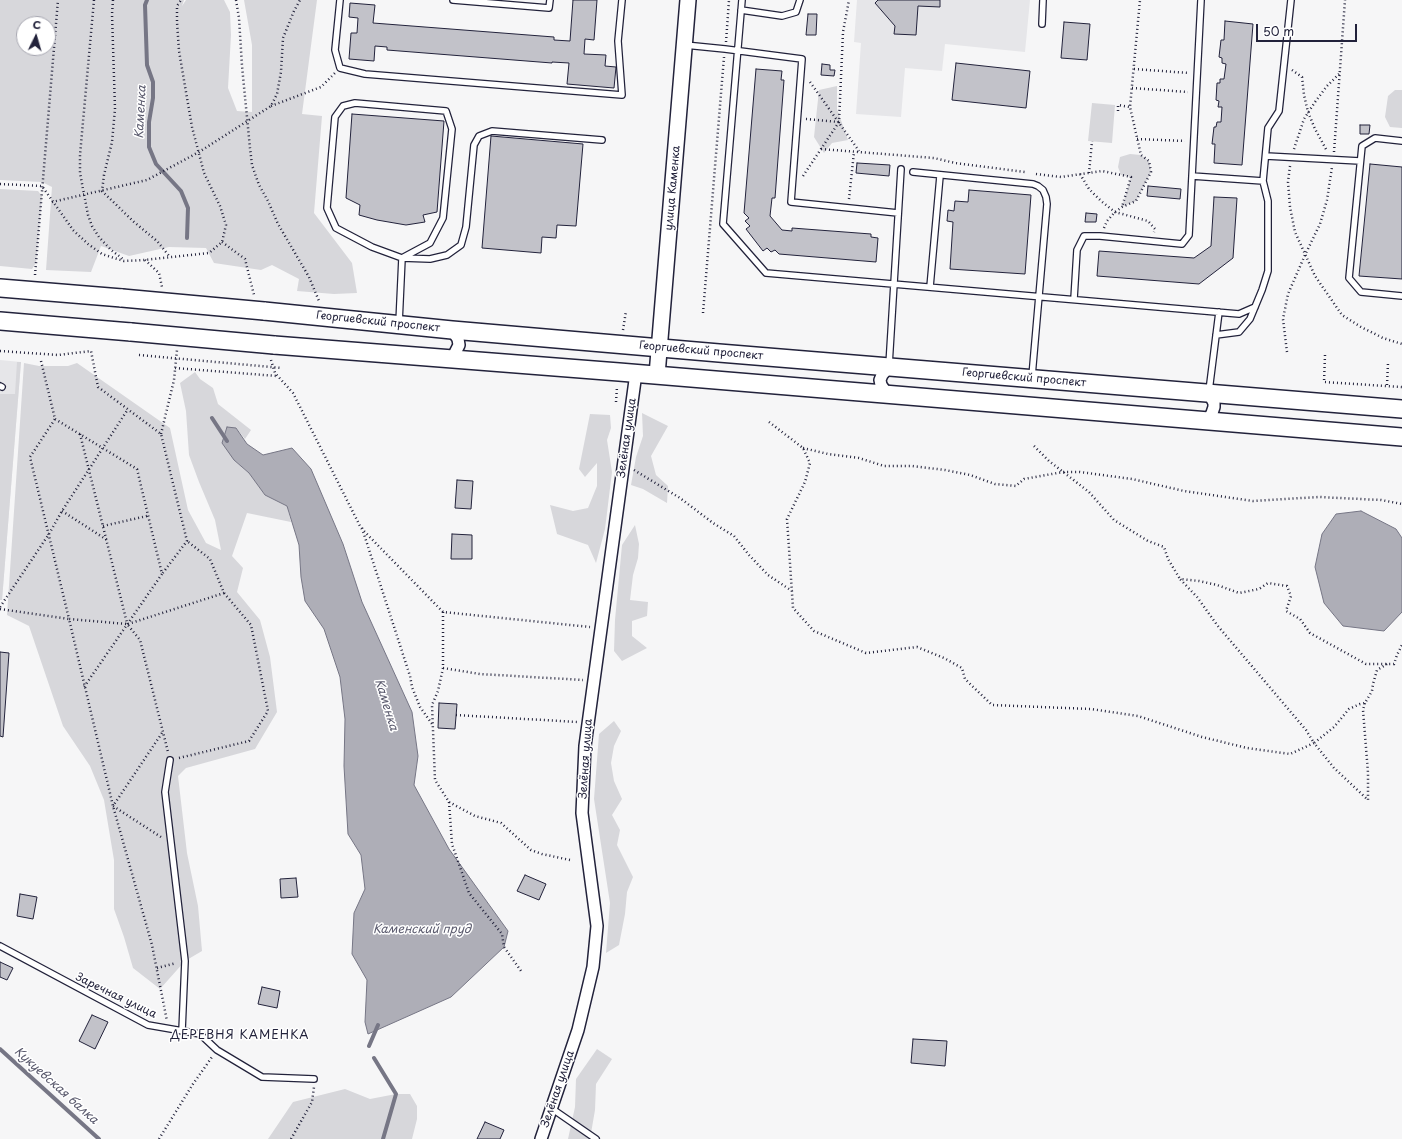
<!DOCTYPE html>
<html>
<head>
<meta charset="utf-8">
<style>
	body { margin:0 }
	#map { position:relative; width:1402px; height:1139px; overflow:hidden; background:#f6f6f7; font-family:"Playpen Sans",sans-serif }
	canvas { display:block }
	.north { position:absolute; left:16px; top:16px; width:40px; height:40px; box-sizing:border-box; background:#fff; border:1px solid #a7a7b1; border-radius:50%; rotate:5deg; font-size:11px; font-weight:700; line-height:16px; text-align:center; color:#22223b }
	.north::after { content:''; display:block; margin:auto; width:14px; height:18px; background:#22223b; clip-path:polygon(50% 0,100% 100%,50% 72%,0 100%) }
	.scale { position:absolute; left:1256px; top:24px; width:101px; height:18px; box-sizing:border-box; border:2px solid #22223b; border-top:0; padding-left:5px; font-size:12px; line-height:14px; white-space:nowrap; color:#22223b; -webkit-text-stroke:3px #fff; paint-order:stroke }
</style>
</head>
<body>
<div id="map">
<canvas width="1402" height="1139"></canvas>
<div class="north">С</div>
<div class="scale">50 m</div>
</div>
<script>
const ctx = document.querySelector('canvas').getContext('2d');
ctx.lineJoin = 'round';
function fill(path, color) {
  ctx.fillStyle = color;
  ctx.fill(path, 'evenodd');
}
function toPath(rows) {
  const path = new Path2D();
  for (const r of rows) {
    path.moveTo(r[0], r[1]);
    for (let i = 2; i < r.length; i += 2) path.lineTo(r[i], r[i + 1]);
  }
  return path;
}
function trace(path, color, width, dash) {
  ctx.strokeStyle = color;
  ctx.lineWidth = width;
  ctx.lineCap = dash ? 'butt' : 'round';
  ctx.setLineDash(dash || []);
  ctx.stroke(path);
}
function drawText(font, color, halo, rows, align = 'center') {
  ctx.font = font + ' "Playpen Sans",sans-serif';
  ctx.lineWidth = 3;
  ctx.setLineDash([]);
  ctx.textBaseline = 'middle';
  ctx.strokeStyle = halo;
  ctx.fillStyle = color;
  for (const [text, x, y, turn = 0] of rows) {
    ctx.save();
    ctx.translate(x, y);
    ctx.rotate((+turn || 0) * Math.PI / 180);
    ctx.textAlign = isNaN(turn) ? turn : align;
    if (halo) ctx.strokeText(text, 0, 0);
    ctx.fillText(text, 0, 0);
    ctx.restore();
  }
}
fill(toPath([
	[857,0,1030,0,1025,52,945,44,942,71,905,68,901,117,856,114,861,43,854,42],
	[0,360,21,362,2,600,0,600]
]), '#e6e6e9');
fill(toPath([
	[0,0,184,0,182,6,186,0,224,0,230,12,231,35,228,88,237,111,252,112,252,45,244,0,317,0,302,114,322,116,314,213,352,263,357,293,334,294,297,291,299,279,272,265,261,270,214,263,206,248,169,247,129,256,101,246,91,272,46,270,52,187,42,182,0,180],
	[24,24,48,24,48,48,24,48],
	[837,86,837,109,848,140,832,143,824,153,814,137,819,90],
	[1395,90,1402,90,1402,128,1390,127,1385,117,1388,96],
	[1092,103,1115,105,1112,143,1088,141],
	[1130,154,1141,155,1149,161,1151,172,1136,201,1122,207,1131,177,1121,175,1118,167,1120,157],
	[0,189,38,191,42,196,36,263,32,269,0,266],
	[17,362,21,362,2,600,0,600,0,394,15,394],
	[24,363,39,366,68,366,77,363,170,428,188,510,206,543,221,550,215,520,199,482,189,455,186,411,180,383,195,372,200,379,213,388,218,404,251,430,245,439,236,428,234,460,249,473,265,495,287,506,291,522,247,513,232,556,243,568,237,592,260,620,270,657,277,712,255,749,186,768,178,776,187,853,198,906,202,951,185,961,160,989,133,968,124,937,114,909,114,860,104,800,90,766,63,726,29,626,7,615],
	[642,413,668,426,651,456,656,475,668,486,667,503,643,489,631,485,636,457,643,436],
	[590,414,610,415,611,428,607,440,612,472,605,529,596,563,588,545,557,534,550,505,573,511,588,508,597,486,597,463,585,477,579,469],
	[635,525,639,544,638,558,633,575,630,600,648,602,647,616,632,621,632,636,647,648,622,661,614,651,615,620,622,545],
	[614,721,621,731,614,746,611,763,614,781,622,799,612,815,620,830,617,845,633,877,627,892,625,914,619,945,606,953,610,903,594,799,599,734],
	[597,1049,612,1059,596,1084,595,1110,590,1139,568,1139,575,1107,576,1079],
	[345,1089,370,1099,396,1094,410,1094,417,1106,417,1119,412,1139,268,1139,293,1102]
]), '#d7d7db');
const water = toPath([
	[227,427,236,428,247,444,263,455,292,448,311,469,343,544,362,602,412,712,418,756,414,785,449,849,508,931,504,947,451,997,368,1034,365,1022,367,980,352,954,354,913,365,889,361,855,348,834,344,766,345,719,340,677,324,629,305,601,301,577,299,545,287,506,265,495,249,473,234,460,222,443,227,427],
	[1361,511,1396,529,1402,538,1402,612,1384,631,1343,626,1324,603,1315,567,1322,534,1336,514,1361,511]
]);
fill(water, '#aeaeb7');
trace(water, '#767685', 1);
trace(toPath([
	[147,0,145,5,147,65,153,82,153,98,149,122,149,147,156,164,181,191,188,208,187,238],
	[212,418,227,441],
	[369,1046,378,1025],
	[0,1049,99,1139],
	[374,1058,396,1094,383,1139]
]), '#767685', 4);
const building = toPath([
	[573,0,597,0,594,40,585,39,584,54,606,55,605,66,616,67,614,88,567,84,569,63,552,62,552,63,387,50,387,47,375,46,374,61,349,59,351,33,357,33,358,18,349,17,350,3,375,5,373,23,554,37,554,40,570,41,573,0],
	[878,0,940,0,940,7,918,6,916,35,894,34,895,26,875,3,878,0],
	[808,14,817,14,816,35,806,35,808,14],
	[1225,21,1253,24,1242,165,1214,163,1215,144,1212,144,1214,127,1216,127,1217,122,1221,122,1222,107,1218,107,1219,101,1216,100,1217,83,1220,83,1220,79,1224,79,1226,64,1222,63,1222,58,1219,57,1221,40,1224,40,1225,21],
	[1064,22,1090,24,1087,60,1061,58,1064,22],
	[956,63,1030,71,1026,108,952,100,956,63],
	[822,64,830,65,830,70,835,70,834,76,821,75,822,64],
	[756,69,782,71,781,80,784,80,775,198,772,198,770,216,782,230,792,231,792,228,871,234,871,237,878,238,876,262,779,254,775,250,771,252,767,248,763,251,746,229,750,226,745,221,749,218,744,213,756,69],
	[352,114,444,121,437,212,423,215,425,222,406,225,377,220,359,215,360,205,346,198,352,114],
	[1360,125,1370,125,1369,134,1360,134,1360,125],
	[491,136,583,144,576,226,557,225,556,238,542,237,541,253,482,248,491,136],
	[857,163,890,165,889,176,856,173,857,163],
	[1370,164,1402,167,1402,279,1359,276,1370,164],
	[1148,186,1181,189,1180,199,1147,196,1148,186],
	[969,190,1031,195,1025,274,950,269,953,222,947,221,948,210,954,211,955,201,968,202,969,190],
	[1214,197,1237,198,1233,258,1199,284,1097,276,1099,251,1194,258,1211,246,1214,197],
	[1086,213,1097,214,1096,222,1085,222,1086,213],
	[457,480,473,481,471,509,455,508,457,480],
	[452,534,472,535,472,559,451,559,452,534],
	[0,652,9,653,3,737,0,736,0,652],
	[439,703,457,704,455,729,438,728,439,703],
	[525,875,546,884,539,900,517,891,525,875],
	[296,878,298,897,281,898,280,879,296,878],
	[20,894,37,897,33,919,17,916,20,894],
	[0,962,13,968,7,980,0,977,0,962],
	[262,987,280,991,277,1008,258,1004,262,987],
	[92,1015,108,1022,95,1049,79,1041,92,1015],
	[913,1039,947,1041,945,1066,911,1063,913,1039],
	[485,1122,504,1130,500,1139,477,1139,485,1122]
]);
fill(building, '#c2c2c9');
trace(building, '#22223b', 1);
const service = toPath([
	[340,0,335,50,340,68,365,74,622,95,618,41,622,0],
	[453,0,549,8,550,0],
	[742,0,723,224,766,273,1239,314,1255,307],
	[741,10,782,16,796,12,800,0],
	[1042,24,1043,0],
	[685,45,725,49,802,59,791,202,898,213],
	[1402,141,1375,138,1362,146,1349,278,1361,292,1402,296],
	[1266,156,1360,161],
	[913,172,1033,184,1038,186,1043,190,1046,197,1047,204,1032,376],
	[1192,176,1263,181],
	[930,287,940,176],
	[1074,299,1077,250,1084,236,1100,236,1182,244,1189,235,1201,0],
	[399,323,402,258,430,243,443,218,452,129,446,111,355,103,343,106,335,117,327,208,336,228,372,247,402,258,430,259,447,255,461,245,466,227,474,145,479,136,492,131,602,140],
	[1216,335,1239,332,1250,319,1262,290,1268,271,1268,201,1263,181,1268,128,1279,111,1291,0],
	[889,365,901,169],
	[0,386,2,387],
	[1209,391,1219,312],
	[170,760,165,792,185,961,182,1031],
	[0,946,148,1025,200,1034,217,1050,262,1077,314,1079],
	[551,1108,596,1139]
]);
const minor = toPath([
	[448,358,454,355,459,345,458,339,452,330],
	[887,394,881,385,880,380,882,375,889,367],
	[1205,420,1210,417,1212,413,1214,407,1214,403,1209,393],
	[541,1139,578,1030,593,967,597,926,582,813,585,746,636,373]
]);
const secondary = toPath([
	[657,375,688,0]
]);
const primary = toPath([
	[0,288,122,298],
	[264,311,452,330,719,353,1402,409],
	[0,321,131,332],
	[274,345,619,372,1402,437]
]);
trace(service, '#22223b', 8);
trace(minor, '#22223b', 14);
trace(secondary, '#22223b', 18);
trace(primary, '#22223b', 20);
trace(toPath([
	[94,0,80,155,80,173,88,215,92,226,99,237,111,250,123,259],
	[113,0,112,14,115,109,112,142,104,175,102,191,134,222,157,241,170,257],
	[236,0,239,18,242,66,250,148,252,165,259,185,268,201,278,224,309,277,319,301],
	[726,42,729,0],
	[1134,69,1189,73],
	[1292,70,1302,77,1304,95,1308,112,1315,129,1327,151],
	[810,82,859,151],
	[1132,88,1188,92],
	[271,106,321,87,335,73],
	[1118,111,1118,105,1130,107],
	[806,119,839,122],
	[1137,139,1185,141],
	[821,149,934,158,955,163,1025,172],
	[1294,149,1304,119,1315,102,1327,86,1339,74],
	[1334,152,1345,0],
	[1290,166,1288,182,1290,207,1295,232,1315,276,1342,315,1361,327,1383,338,1402,344],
	[1089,173,1092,141],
	[1036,174,1061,177,1102,171,1131,177,1122,207],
	[1080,174,1089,189,1101,201,1115,212,1148,221,1155,229,1154,232],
	[803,176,839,122,843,32,849,0],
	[0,184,42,186,73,230,88,244,102,254,114,258,124,261,144,260,209,253,222,242,226,225,220,206,204,173,192,127,186,92,179,51,177,22,177,6,181,0],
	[849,199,854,152],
	[52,202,147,180,199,152,271,106,277,94,281,72,283,38,294,11,300,0],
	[1104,228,1107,221,1115,212,1122,207,1136,201,1151,172,1149,161,1141,155,1130,107,1140,0],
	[222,242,245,259,254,295],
	[145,260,159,273,162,287],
	[35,275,58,0],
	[703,313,724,57],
	[623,330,626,311],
	[0,351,58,355,91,351,98,387,161,434,187,541,162,574],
	[1287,352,1283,319,1288,294,1305,255,1320,224,1327,200,1332,167],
	[1325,355,1324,382,1402,387],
	[271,360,275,373,293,393,361,528,443,612,590,627],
	[41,361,55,419,30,457,69,619,127,624,140,640,168,752],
	[175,368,277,376],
	[1387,385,1388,363],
	[616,402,617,387],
	[55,419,137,469,162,574,84,687],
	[769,422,803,448,810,463,805,482,787,519,793,608,814,631,866,653,917,647,944,658,962,668,965,679,992,705,1091,709,1138,716,1202,737,1247,748,1290,754,1314,743,1334,768,1368,800,1368,773,1363,710,1365,703],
	[80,434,127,623],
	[161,434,174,380,177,350],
	[1034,446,1049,461,1089,492,1114,520,1148,541,1164,547,1168,559,1180,579],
	[803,448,828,454,859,458,884,466,912,466,945,470,970,475,995,484,1016,486,1024,479,1063,472,1080,472,1132,479,1184,491,1253,501,1319,497,1381,500,1402,504],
	[634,470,680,498,713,523,734,536,749,555,768,575,792,591],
	[62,511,107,540],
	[103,526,147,516],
	[362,528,410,676,412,687,420,707,432,724],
	[0,607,49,534,62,511,128,409],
	[0,609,69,619,113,806,152,945,167,1021],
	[443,612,443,668,480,674,583,680],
	[128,624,224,593,210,559,187,541],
	[1387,664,1377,670,1373,684,1372,691,1365,703,1360,704,1349,709,1334,727,1314,743,1306,730,1217,625,1197,597,1180,579,1199,581,1217,585,1239,593,1259,589,1268,583,1287,586,1291,596,1286,611,1300,619,1310,633,1366,664,1394,664,1397,655,1402,645],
	[443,668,438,691,432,705,435,780,449,802,475,816,501,823,531,850,542,854,570,860],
	[456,715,578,722],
	[179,758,249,741,268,711,251,625,224,593],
	[449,802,452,844,469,893,502,934,504,947,521,971],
	[161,837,113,806,162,733],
	[157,968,176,963],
	[159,1139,193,1084,212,1057],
	[291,1139,312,1102,314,1087]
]), '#22223b', 2.5, [1, 3]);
trace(service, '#fff', 5.5);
trace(minor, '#fff', 11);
trace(secondary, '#fff', 15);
trace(primary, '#fff', 17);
const primaryBridge = toPath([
	[122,298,264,311],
	[131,332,274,345]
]);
trace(primaryBridge, '#22223b', 20, []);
trace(toPath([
	[139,355,282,368]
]), '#22223b', 2.5, [1, 3]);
trace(primaryBridge, '#fff', 17);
drawText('11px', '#22223b', '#fff', [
	["улица Каменка",673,188,-85],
	["Георгиевский проспект",378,322,6],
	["Георгиевский проспект",701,351,5],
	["Георгиевский проспект",1024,378,5],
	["Зелёная улица",627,438,-82],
	["Зелёная улица",586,759,-86],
	["Заречная улица",116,996,26],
	["Зелёная улица",558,1089,-71]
]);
drawText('italic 12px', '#5a5a6d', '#fff', [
	["Каменка",141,112,-87],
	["Каменка",386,705,73],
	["Каменский пруд",422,930],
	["Кукуевская балка",56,1086,42]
]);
ctx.letterSpacing = '1px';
drawText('12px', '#22223b', '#fff', [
	["ДЕРЕВНЯ КАМЕНКА",240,1036]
]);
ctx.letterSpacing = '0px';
</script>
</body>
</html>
